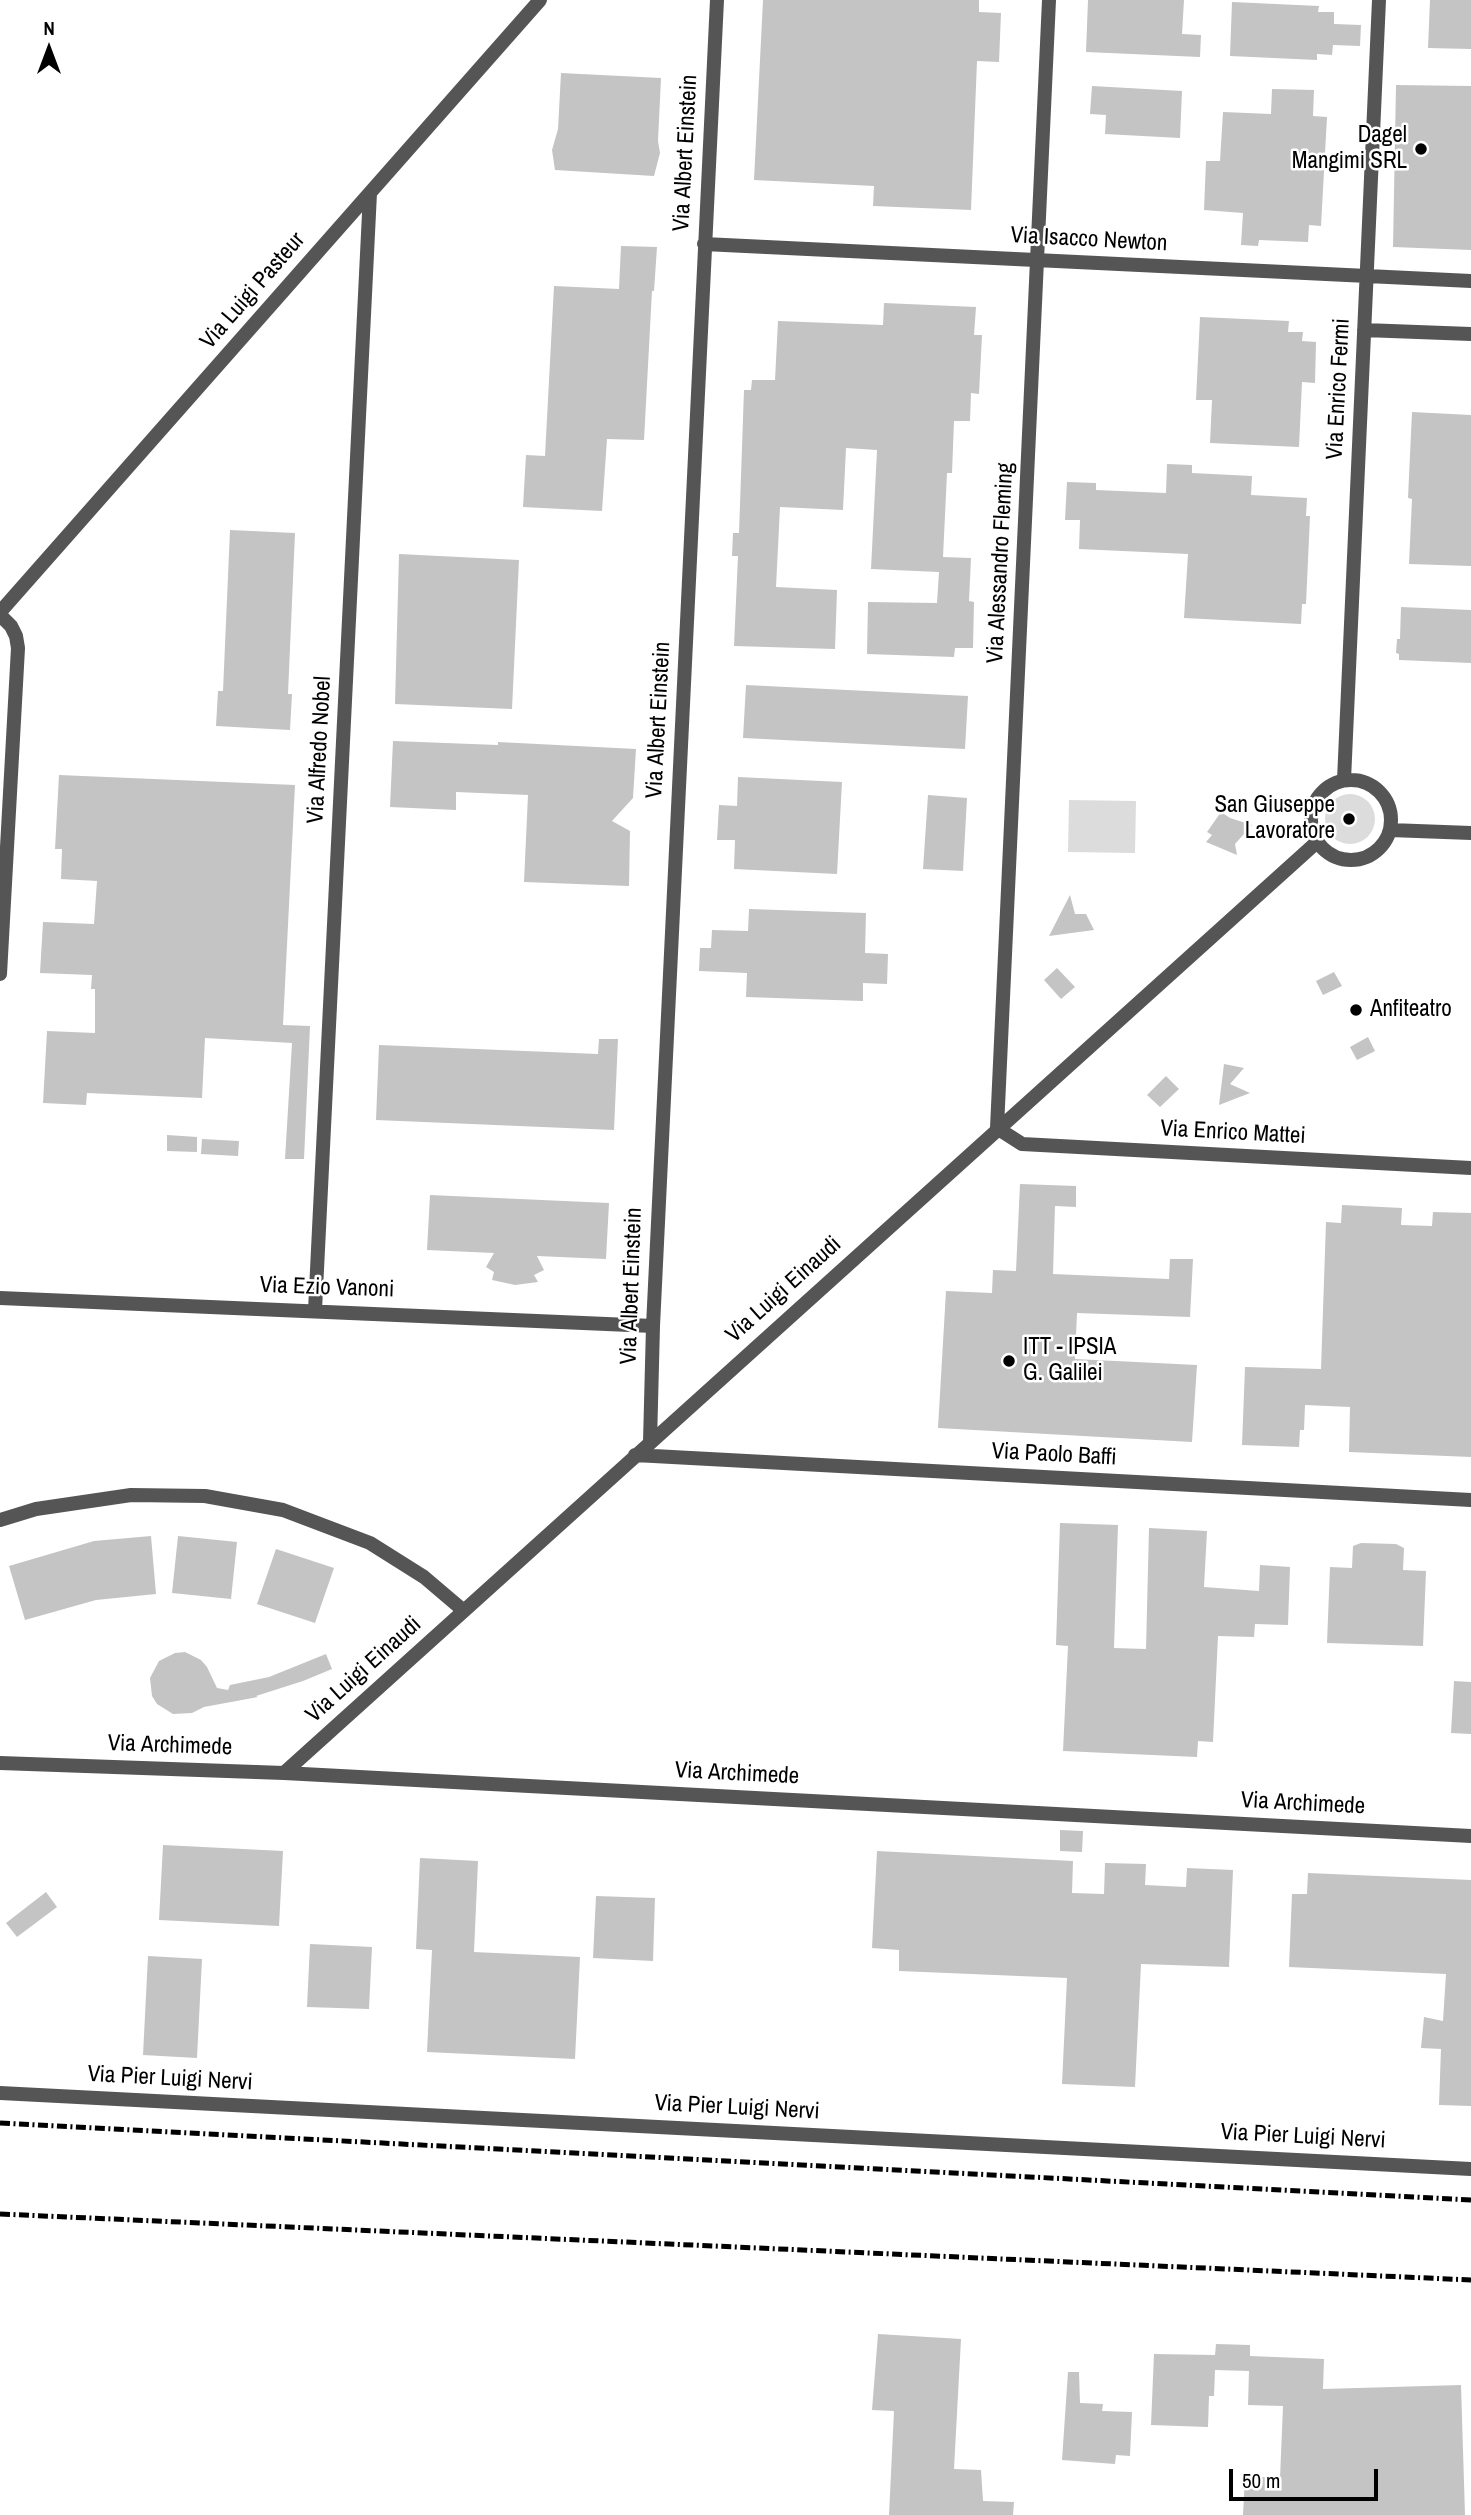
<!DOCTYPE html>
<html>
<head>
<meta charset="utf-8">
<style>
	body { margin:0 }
	#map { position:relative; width:1471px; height:2515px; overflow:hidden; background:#fff; font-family:"Archivo Narrow",sans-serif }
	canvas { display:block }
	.north { position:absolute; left:14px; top:14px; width:70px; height:70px; -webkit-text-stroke:5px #fff; paint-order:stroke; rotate:0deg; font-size:19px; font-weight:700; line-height:28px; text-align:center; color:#000 }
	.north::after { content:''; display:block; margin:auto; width:24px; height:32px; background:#000; clip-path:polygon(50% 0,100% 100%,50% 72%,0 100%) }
	.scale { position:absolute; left:1229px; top:2469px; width:149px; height:32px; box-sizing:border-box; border:4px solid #000; border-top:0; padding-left:9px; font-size:21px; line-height:24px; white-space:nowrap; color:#000; -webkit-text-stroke:5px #fff; paint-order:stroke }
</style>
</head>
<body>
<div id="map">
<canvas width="1471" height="2515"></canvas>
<div class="north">N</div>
<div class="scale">50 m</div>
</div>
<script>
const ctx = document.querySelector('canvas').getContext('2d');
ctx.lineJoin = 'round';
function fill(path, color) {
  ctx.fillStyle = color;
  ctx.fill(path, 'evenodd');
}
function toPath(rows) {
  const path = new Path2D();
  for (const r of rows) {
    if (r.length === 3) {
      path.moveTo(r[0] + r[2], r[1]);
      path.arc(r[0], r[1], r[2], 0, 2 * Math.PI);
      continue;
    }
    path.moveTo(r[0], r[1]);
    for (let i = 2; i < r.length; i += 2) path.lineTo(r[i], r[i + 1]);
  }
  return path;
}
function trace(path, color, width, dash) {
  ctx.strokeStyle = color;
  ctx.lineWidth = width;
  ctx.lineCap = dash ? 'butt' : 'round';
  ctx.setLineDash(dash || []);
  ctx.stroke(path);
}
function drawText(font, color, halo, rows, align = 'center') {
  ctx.font = font + ' "Archivo Narrow",sans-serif';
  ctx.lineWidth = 5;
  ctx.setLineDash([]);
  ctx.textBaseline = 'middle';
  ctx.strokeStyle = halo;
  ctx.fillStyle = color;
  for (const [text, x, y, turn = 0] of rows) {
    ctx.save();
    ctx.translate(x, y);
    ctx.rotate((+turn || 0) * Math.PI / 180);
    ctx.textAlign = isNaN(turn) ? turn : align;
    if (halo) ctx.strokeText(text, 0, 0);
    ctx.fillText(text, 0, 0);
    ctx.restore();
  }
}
fill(toPath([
	[1350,819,25],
	[1069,800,1136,801,1135,853,1068,852]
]), '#dcdcdc');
fill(toPath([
	[763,0,979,0,979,12,1001,13,999,62,977,61,971,210,873,206,874,186,754,180],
	[1088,0,1184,0,1182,34,1201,35,1200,57,1086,52],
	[1430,0,1471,0,1471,49,1428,48],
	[1232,2,1319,6,1318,12,1334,12,1334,24,1361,25,1360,46,1333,45,1332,55,1317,54,1317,60,1230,56],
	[561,73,661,78,658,141,660,153,654,176,555,170,552,150,558,129],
	[1396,85,1471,86,1471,250,1393,247],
	[1092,86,1182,91,1180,138,1105,134,1106,115,1090,114],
	[1272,89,1314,90,1313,116,1327,117,1321,226,1309,225,1308,242,1259,240,1258,246,1241,245,1243,213,1204,210,1206,161,1220,161,1223,112,1271,114],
	[621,246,657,247,654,291,652,291,644,440,607,439,602,511,523,507,526,455,545,456,554,286,619,289],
	[884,303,976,307,974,335,982,335,979,394,971,393,970,421,954,421,952,473,947,473,943,557,971,558,969,601,974,602,973,648,955,648,954,657,867,654,868,602,937,603,939,572,871,569,877,450,846,448,843,510,780,507,776,587,837,590,835,649,734,646,738,556,732,556,733,533,739,533,744,390,751,390,752,380,775,380,778,321,883,325],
	[1200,317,1289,321,1288,332,1303,332,1302,341,1316,342,1315,383,1302,382,1299,447,1210,443,1212,400,1196,400],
	[1412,412,1471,415,1471,566,1409,564,1412,499,1408,498],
	[1167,464,1192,465,1192,473,1252,476,1251,495,1307,498,1306,516,1310,516,1306,604,1302,604,1301,624,1184,618,1188,554,1079,549,1080,520,1065,520,1067,482,1096,483,1096,490,1166,493],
	[230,530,295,533,288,694,292,694,290,730,216,726,218,691,223,691],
	[399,554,519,560,512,709,395,704],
	[1401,607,1471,610,1471,663,1399,660,1399,654,1396,653,1397,639,1400,639],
	[746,685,968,696,965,749,743,738],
	[393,741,498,745,498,742,636,749,633,798,612,821,630,831,629,886,524,882,528,795,456,792,456,810,390,807],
	[59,775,295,785,283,1025,310,1026,304,1159,285,1159,292,1043,205,1038,202,1098,87,1093,86,1105,43,1103,47,1031,95,1033,95,989,91,989,92,975,40,973,43,922,94,924,97,881,61,879,62,849,55,849],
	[738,777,842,782,837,874,734,869,735,840,717,840,719,805,737,806],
	[928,795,967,798,963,871,923,869],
	[1221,812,1230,818,1252,825,1235,844,1237,855,1206,842,1212,835,1207,832],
	[1070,895,1075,914,1086,914,1094,930,1049,936],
	[749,909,866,913,865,953,888,954,887,984,863,983,863,1001,746,997,747,973,699,971,700,948,711,948,712,930,748,931],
	[1057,968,1075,987,1061,999,1044,980],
	[1334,972,1342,986,1323,995,1316,981],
	[1368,1037,1375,1051,1357,1060,1350,1047],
	[599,1039,618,1039,614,1130,376,1120,379,1045,598,1054],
	[1224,1064,1244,1068,1230,1084,1250,1093,1219,1105],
	[1166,1076,1179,1089,1160,1107,1147,1095],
	[167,1135,197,1137,197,1152,167,1151],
	[202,1139,239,1141,238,1156,201,1154],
	[1020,1184,1076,1186,1076,1207,1055,1206,1053,1274,1169,1279,1170,1259,1193,1259,1190,1317,1077,1313,1075,1359,1197,1365,1192,1442,938,1428,946,1291,992,1293,993,1270,1016,1271],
	[430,1195,609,1203,606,1259,537,1256,544,1270,534,1275,538,1282,515,1285,492,1280,494,1272,486,1267,494,1253,427,1250],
	[1342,1205,1402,1208,1401,1225,1432,1226,1433,1212,1471,1213,1471,1457,1349,1452,1350,1407,1305,1405,1304,1430,1300,1430,1299,1447,1242,1445,1245,1367,1321,1369,1326,1222,1341,1223],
	[1060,1523,1118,1525,1114,1648,1146,1649,1149,1528,1207,1531,1204,1587,1259,1591,1260,1565,1290,1567,1288,1625,1255,1624,1254,1637,1218,1636,1213,1742,1198,1741,1197,1757,1063,1751,1068,1646,1056,1645],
	[151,1536,156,1594,96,1600,25,1620,9,1566,94,1541],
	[178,1536,237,1542,231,1599,172,1593],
	[1361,1543,1396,1544,1404,1548,1403,1570,1426,1571,1423,1646,1327,1643,1330,1567,1352,1568,1353,1546],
	[276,1549,334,1568,315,1623,257,1604],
	[185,1652,201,1660,207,1667,217,1688,228,1690,230,1685,269,1677,326,1654,332,1669,303,1681,256,1696,258,1697,204,1707,192,1713,173,1714,157,1704,152,1696,150,1678,159,1661,175,1653],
	[1454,1681,1471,1682,1471,1734,1451,1733],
	[1060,1830,1083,1831,1082,1852,1060,1851],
	[163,1845,283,1851,279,1926,159,1920],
	[877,1851,1073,1861,1072,1893,1104,1894,1105,1863,1146,1864,1145,1885,1186,1887,1187,1868,1233,1870,1229,1967,1141,1964,1135,2087,1062,2084,1067,1978,899,1971,899,1950,872,1948],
	[420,1858,478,1861,474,1952,580,1957,575,2059,427,2052,432,1950,416,1949],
	[1308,1873,1471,1880,1471,2106,1439,2105,1441,2049,1421,2048,1424,2017,1443,2021,1446,1974,1289,1967,1292,1894,1307,1894],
	[46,1892,57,1907,17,1937,6,1923],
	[596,1896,655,1898,653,1961,593,1958],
	[310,1944,372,1947,369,2009,307,2007],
	[148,1956,202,1959,197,2058,143,2055],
	[878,2334,961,2339,954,2469,981,2470,983,2501,1014,2502,1013,2515,889,2515,894,2411,872,2410],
	[1216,2344,1250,2345,1250,2356,1324,2359,1323,2389,1461,2385,1465,2515,1243,2515,1245,2476,1280,2478,1283,2406,1248,2405,1249,2371,1215,2370,1214,2396,1209,2396,1208,2427,1151,2425,1154,2354,1215,2355],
	[1068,2372,1079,2372,1080,2403,1103,2404,1102,2411,1132,2412,1130,2456,1116,2455,1115,2464,1062,2460]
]), '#c4c4c4');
trace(toPath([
	[1049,0,997,1128,1022,1144,1471,1168],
	[704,244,1471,281],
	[1364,330,1471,334],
	[0,612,540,0],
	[0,615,11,626,16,636,18,648,0,974],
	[1351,820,40],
	[1344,780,1379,0],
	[1390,830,1471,833],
	[0,1298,653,1326],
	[315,1310,370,193],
	[650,1442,653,1326,717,0],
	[635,1455,1471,1500],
	[0,1520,36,1509,131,1495,205,1496,283,1510,370,1543,424,1577,464,1611],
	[0,1763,284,1773,1471,1836],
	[284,1773,1317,842],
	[0,2093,1471,2169]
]), '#555', 14);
trace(toPath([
	[0,2123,1471,2200],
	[0,2214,1471,2280]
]), '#000', 5, [10, 3.5, 2, 3.5]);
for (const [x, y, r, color] of [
	[1421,149,7,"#000"],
	[1349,819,7,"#000"],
	[1356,1010,7,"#000"],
	[1009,1361,7,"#000"]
]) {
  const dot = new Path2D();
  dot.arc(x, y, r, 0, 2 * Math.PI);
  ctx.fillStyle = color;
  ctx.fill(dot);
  trace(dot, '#fff', 2.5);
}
drawText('23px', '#000', '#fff', [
	["Dagel",1407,136],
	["Mangimi SRL",1407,162],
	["San Giuseppe",1335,806],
	["Lavoratore",1335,832],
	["Anfiteatro",1370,1010,"left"],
	["ITT - IPSIA",1023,1348,"left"],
	["G. Galilei",1023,1374,"left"]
], 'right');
drawText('23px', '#000', '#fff', [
	["Via Albert Einstein",686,153,-87],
	["Via Isacco Newton",1089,240,3],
	["Via Luigi Pasteur",253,291,-49],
	["Via Enrico Fermi",1339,389,-87],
	["Via Alessandro Fleming",1001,563,-87],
	["Via Albert Einstein",659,720,-87],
	["Via Alfredo Nobel",320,750,-87],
	["Via Enrico Mattei",1233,1133,3],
	["Via Albert Einstein",632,1286,-88],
	["Via Ezio Vanoni",327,1288,2],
	["Via Luigi Einaudi",784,1290,-42],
	["Via Paolo Baffi",1054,1455,3],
	["Via Luigi Einaudi",364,1670,-42],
	["Via Archimede",170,1746,2],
	["Via Archimede",737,1774,3],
	["Via Archimede",1303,1804,3],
	["Via Pier Luigi Nervi",170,2079,3],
	["Via Pier Luigi Nervi",737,2108,3],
	["Via Pier Luigi Nervi",1303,2137,3]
]);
</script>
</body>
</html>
